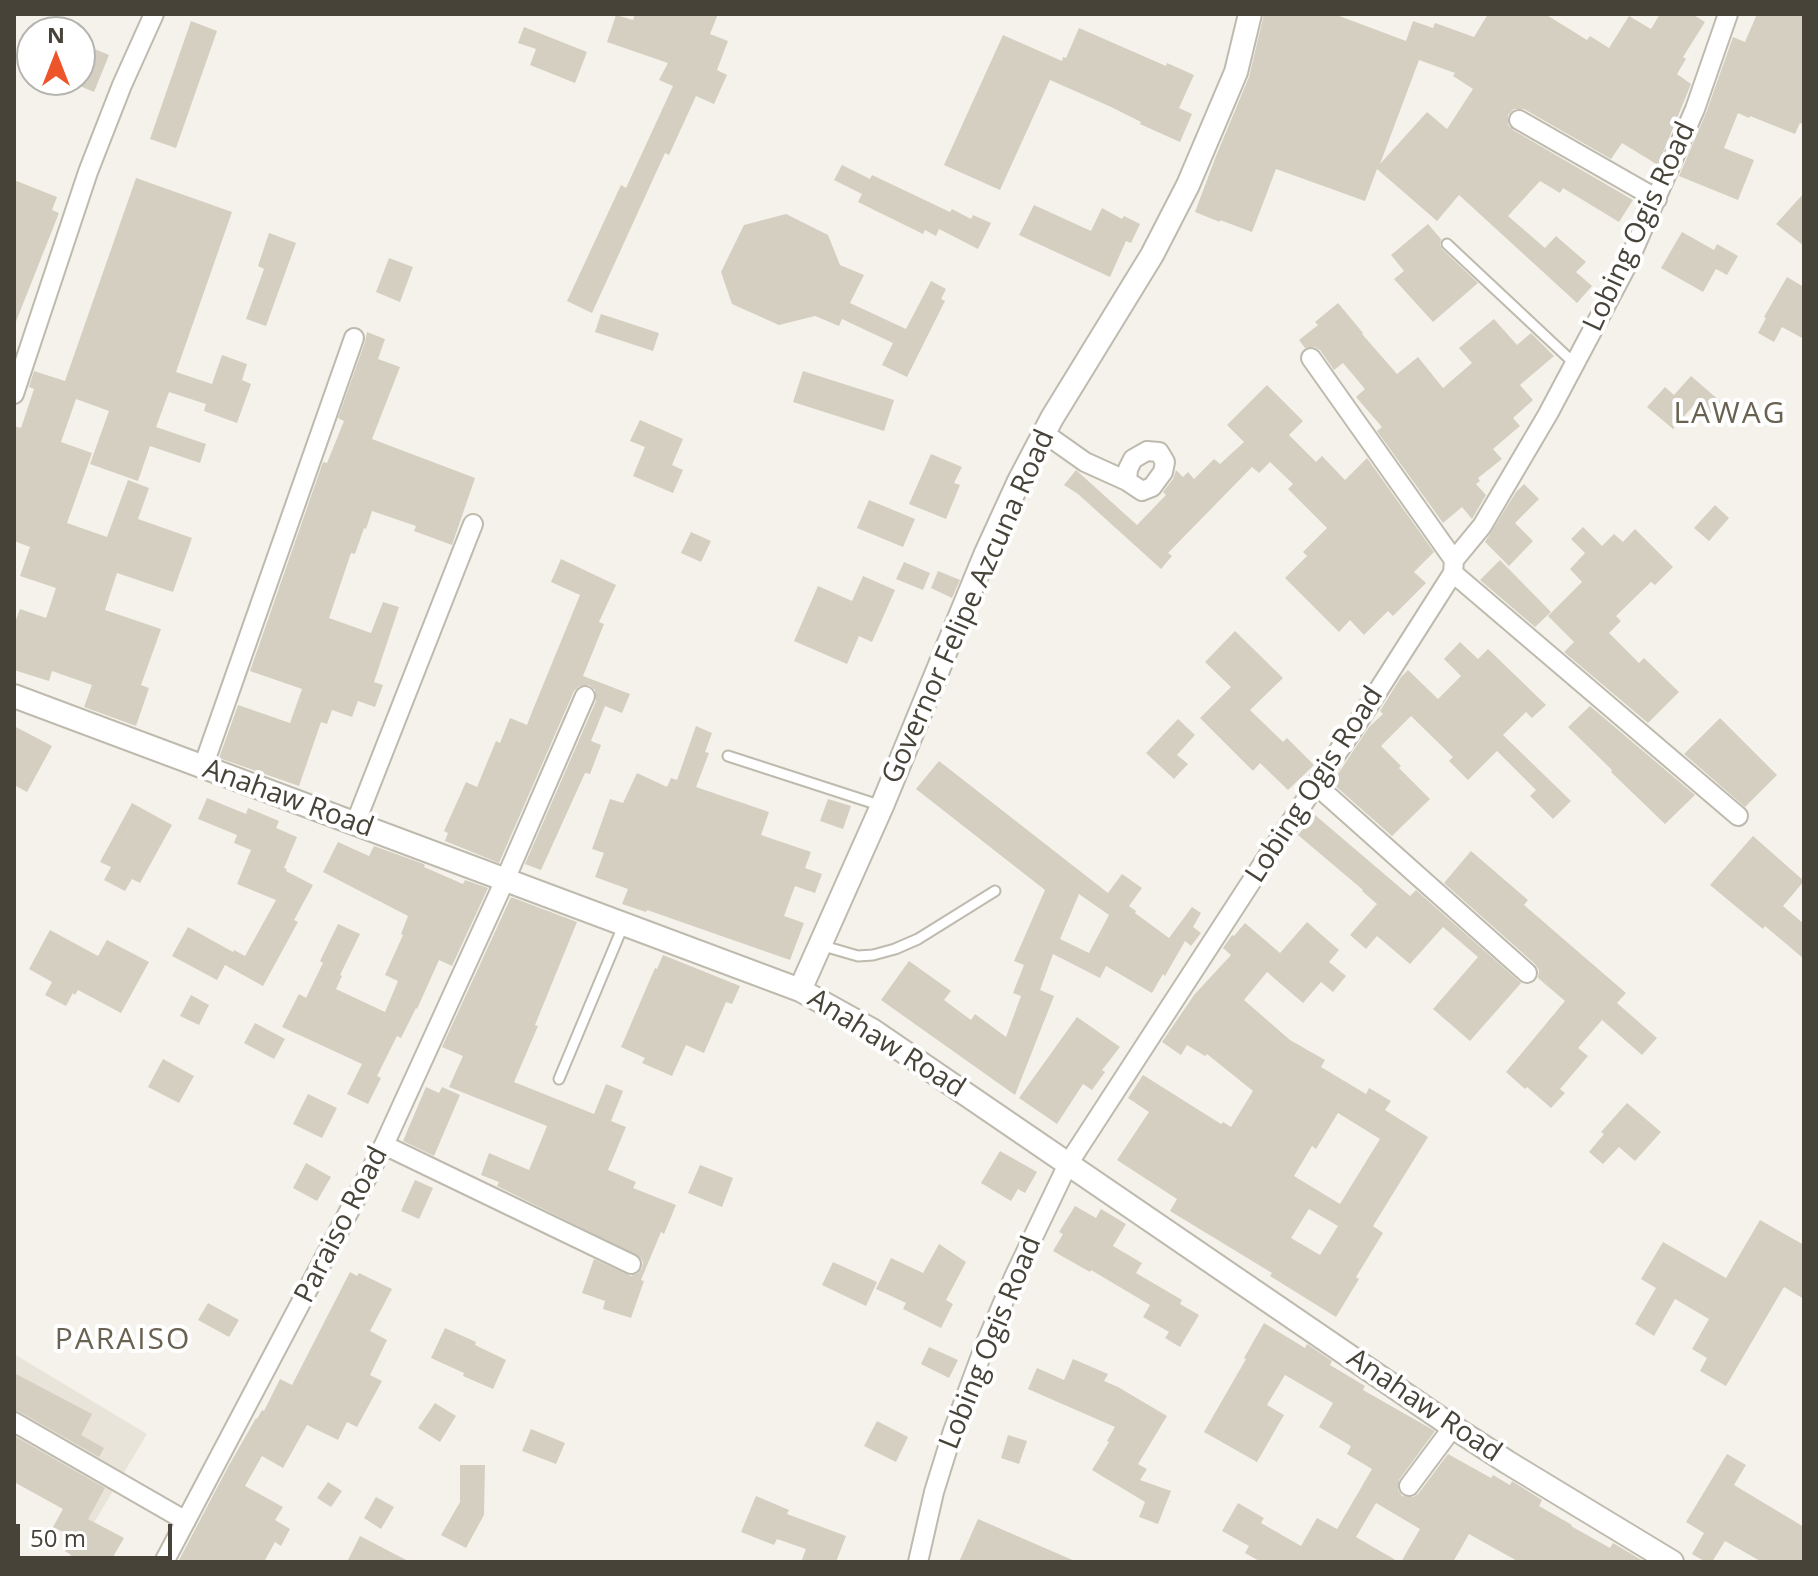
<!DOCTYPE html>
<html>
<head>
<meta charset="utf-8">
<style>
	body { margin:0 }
	#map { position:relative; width:1818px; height:1576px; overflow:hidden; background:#f4f2eb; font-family:"Open Sans",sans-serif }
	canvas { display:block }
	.frame { position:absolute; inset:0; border:16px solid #484339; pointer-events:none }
	.north { position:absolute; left:16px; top:16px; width:80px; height:80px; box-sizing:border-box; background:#fff; border:2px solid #b6b4b0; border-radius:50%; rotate:0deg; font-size:22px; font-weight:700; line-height:32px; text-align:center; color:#484339 }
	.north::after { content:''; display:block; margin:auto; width:28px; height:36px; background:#ed5429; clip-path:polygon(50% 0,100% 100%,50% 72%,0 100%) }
	.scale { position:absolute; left:16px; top:1524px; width:156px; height:36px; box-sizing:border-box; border:4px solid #484339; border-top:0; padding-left:10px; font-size:24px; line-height:28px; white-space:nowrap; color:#484339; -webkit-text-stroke:6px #fff; paint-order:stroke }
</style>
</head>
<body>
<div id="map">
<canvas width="1818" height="1576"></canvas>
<div class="frame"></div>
<div class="north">N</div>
<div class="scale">50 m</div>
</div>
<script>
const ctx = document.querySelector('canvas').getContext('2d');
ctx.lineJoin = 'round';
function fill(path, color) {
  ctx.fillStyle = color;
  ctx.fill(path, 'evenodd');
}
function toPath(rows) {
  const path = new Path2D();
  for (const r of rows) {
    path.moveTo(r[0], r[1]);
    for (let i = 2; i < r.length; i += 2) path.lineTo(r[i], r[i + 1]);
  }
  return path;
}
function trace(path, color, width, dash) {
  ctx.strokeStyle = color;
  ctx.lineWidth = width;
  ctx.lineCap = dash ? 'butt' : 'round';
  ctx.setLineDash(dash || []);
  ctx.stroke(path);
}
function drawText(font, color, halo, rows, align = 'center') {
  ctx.font = font + ' "Open Sans",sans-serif';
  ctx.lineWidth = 8;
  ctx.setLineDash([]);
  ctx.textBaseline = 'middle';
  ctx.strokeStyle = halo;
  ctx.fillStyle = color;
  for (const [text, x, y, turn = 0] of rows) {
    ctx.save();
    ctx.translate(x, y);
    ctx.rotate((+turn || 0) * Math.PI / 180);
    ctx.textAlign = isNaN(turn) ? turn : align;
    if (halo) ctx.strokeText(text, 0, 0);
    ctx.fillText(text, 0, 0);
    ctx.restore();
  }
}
fill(toPath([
	[14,1354,147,1434,92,1526,14,1479]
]), '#e8e4d9');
fill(toPath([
	[635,14,718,14,710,34,728,41,717,70,727,75,714,104,696,96,669,155,665,153,592,313,567,301,621,185,626,188,673,86,659,80,668,63,607,42,616,15,633,20],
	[1264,14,1334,14,1406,41,1413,21,1433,28,1435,23,1474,37,1488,14,1545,14,1587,40,1590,36,1609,48,1629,16,1651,29,1660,14,1692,14,1705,22,1683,57,1686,59,1677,74,1691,84,1658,165,1622,143,1611,159,1524,109,1514,109,1508,115,1508,125,1513,130,1633,200,1619,222,1563,188,1560,193,1540,181,1508,216,1545,248,1556,236,1586,262,1576,272,1592,286,1577,303,1459,195,1437,221,1377,169,1365,201,1276,169,1252,232,1220,220,1220,222,1195,212,1216,156,1249,77],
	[1419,60,1455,73,1453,76,1473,89,1447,129,1427,112,1380,164],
	[1757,14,1804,14,1804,125,1800,123,1795,134,1750,116,1749,118,1738,113,1724,148,1754,160,1738,200,1679,176,1706,113,1733,37,1745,42],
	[191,21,217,31,176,148,150,139],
	[524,27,587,52,575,83,530,65,536,49,518,43],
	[1079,28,1166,66,1167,63,1194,75,1179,108,1192,114,1180,142,1140,124,1141,122,1109,106,1050,80,1000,190,944,165,1003,35,1062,61,1063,57,1066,58],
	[80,43,109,55,94,92,80,86],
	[842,165,870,179,872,175,950,212,952,209,971,219,973,215,991,223,978,249,939,229,936,236,925,230,923,234,858,202,862,194,834,180],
	[136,178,232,212,176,372,212,384,222,355,247,364,242,380,251,384,237,423,204,411,206,404,169,392,156,427,206,444,200,463,150,446,138,481,90,464,109,411,76,399,61,442,92,453,67,523,107,537,128,480,149,488,138,519,192,538,173,592,117,573,105,610,161,629,141,685,149,688,136,726,84,707,92,685,52,671,49,681,14,670,14,625,20,609,46,618,56,588,20,576,30,547,14,541,14,426,21,428,34,389,29,387,34,371,65,381],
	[14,180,57,197,52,210,59,213,15,324],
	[1804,193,1804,246,1776,224],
	[1034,205,1091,231,1102,208,1122,219,1124,216,1140,224,1131,243,1126,241,1110,277,1019,235],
	[786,214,828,235,840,265,864,275,850,303,906,329,931,281,946,289,941,299,945,301,907,377,882,365,893,343,842,319,839,326,815,316,779,325,732,304,721,272,744,225],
	[1428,224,1441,239,1440,245,1442,249,1478,283,1433,322,1394,279,1404,271,1391,255],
	[1682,232,1714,250,1717,244,1738,256,1727,275,1716,269,1703,292,1661,268],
	[269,233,296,243,266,326,246,319,264,269,258,266],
	[389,258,413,267,400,302,376,292],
	[1787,277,1804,287,1804,339,1782,327,1774,342,1758,333,1766,318,1764,317],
	[1338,303,1363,333,1362,334,1397,374,1418,357,1443,388,1472,363,1459,348,1494,319,1517,345,1531,333,1554,356,1520,385,1533,400,1513,418,1520,426,1493,449,1502,459,1478,478,1480,481,1476,484,1486,495,1472,519,1462,507,1443,523,1377,431,1382,427,1356,397,1365,389,1343,363,1334,370,1320,350,1315,347,1305,348,1299,340,1318,325,1315,322],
	[601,314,659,333,653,351,595,332],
	[367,332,385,339,378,359,400,367,372,439,475,478,452,545,414,531,416,526,372,511,366,529,364,528,355,554,351,553,329,618,371,633,383,602,399,607,374,682,383,685,375,707,358,701,352,717,332,710,327,724,321,722,299,786,219,758,238,705,290,723,302,689,250,671,323,462,327,463,344,421,338,418,365,342],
	[803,371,894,400,884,431,793,402],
	[1691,376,1721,402,1707,417,1694,405,1673,429,1647,407,1665,387,1674,395],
	[1267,385,1303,421,1289,435,1316,462,1322,456,1345,480,1367,458,1434,552,1414,572,1426,583,1393,616,1388,611,1364,635,1350,620,1339,632,1285,578,1307,556,1303,552,1327,528,1288,489,1293,484,1270,462,1259,473,1252,467,1168,553,1172,556,1161,569,1078,494,1064,485,1076,470,1137,525,1166,495,1163,492,1173,479,1176,470,1183,477,1188,472,1194,479,1214,459,1220,464,1244,442,1227,425],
	[640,420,683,439,672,465,683,470,673,493,633,476,645,447,630,441],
	[931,454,962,467,954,483,960,485,946,519,909,504],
	[1524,484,1539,499,1515,523,1533,541,1509,566,1485,542,1516,492],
	[869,500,915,519,903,547,857,528],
	[1715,505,1729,518,1709,541,1694,528],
	[1583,527,1602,546,1614,534,1623,542,1635,529,1673,567,1655,585,1651,582,1616,616,1621,621,1609,633,1639,663,1644,658,1679,692,1648,723,1564,652,1574,642,1548,616,1582,582,1570,569,1585,553,1571,539],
	[691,532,711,541,701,562,681,553],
	[561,559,616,585,599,622,604,624,583,676,630,694,622,713,605,706,591,741,601,745,590,774,585,773,541,870,525,864,596,701,595,690,589,685,579,686,574,691,499,863,445,841,448,833,444,831,466,782,477,787,496,741,500,743,510,718,527,725,532,712,580,595,551,582],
	[1500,560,1551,612,1535,627,1480,580],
	[904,562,930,573,923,590,896,579],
	[938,571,960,580,952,598,931,588],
	[863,576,895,590,872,642,859,636,847,664,794,641,818,586,852,601],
	[1235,631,1283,678,1250,710,1283,742,1287,738,1314,765,1288,790,1260,763,1253,771,1200,718,1231,687,1205,662],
	[1460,642,1478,659,1488,649,1546,705,1532,718,1526,712,1503,735,1571,801,1553,819,1530,796,1536,790,1497,751,1468,780,1449,761,1453,757,1411,716,1381,746,1401,766,1399,768,1430,799,1392,836,1332,783,1369,727,1383,714,1380,711,1401,677,1408,670,1438,699,1461,676,1444,659],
	[1590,706,1695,795,1665,824,1611,772,1612,770,1568,727],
	[1720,718,1777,775,1745,807,1684,754],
	[1178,719,1195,735,1177,755,1188,764,1174,779,1146,753],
	[14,726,52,746,27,792,14,785],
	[696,726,712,733,705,752,709,753,696,787,769,812,761,835,811,852,805,868,822,874,815,893,795,886,784,916,804,923,790,960,647,910,646,912,622,904,628,889,595,877,604,853,592,849,610,799,623,803,637,773,667,787,671,778,677,780],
	[939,761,1108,893,1122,874,1142,888,1129,906,1136,911,1135,913,1169,938,1192,907,1201,913,1193,927,1201,933,1191,946,1185,941,1165,976,1163,974,1152,993,1106,966,1100,978,1053,954,1040,990,1054,996,1015,1095,881,1000,909,961,951,991,944,1000,971,1020,975,1014,1006,1037,1021,996,1013,993,1024,965,1014,961,1045,890,916,789],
	[1079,894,1109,915,1089,953,1060,939],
	[207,798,246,814,248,808,279,821,276,828,297,837,284,868,287,869,286,871,313,885,294,920,298,922,263,986,225,965,217,980,172,956,188,927,233,952,234,950,245,956,276,900,237,884,251,850,234,843,237,835,198,819],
	[828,799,851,806,843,829,820,821],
	[132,803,172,825,140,883,132,879,125,891,104,880,111,867,100,862],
	[1315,815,1410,896,1416,890,1521,983,1470,1041,1433,1009,1478,957,1443,927,1410,964,1377,936,1366,949,1350,935,1377,904,1362,891,1363,890,1298,835],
	[1753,836,1804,881,1783,906,1804,924,1804,959,1765,926,1763,929,1710,885],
	[338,842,369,856,374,846,421,863,425,865,424,867,463,884,465,880,488,888,452,966,439,960,417,1009,416,1008,401,1038,397,1036,377,1076,381,1078,368,1104,347,1094,362,1064,282,1027,299,994,306,998,323,963,320,961,338,924,360,934,340,975,342,976,336,989,385,1012,398,981,385,975,403,935,401,934,408,916,323,872],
	[1471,851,1528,900,1524,905,1626,993,1617,1003,1657,1038,1642,1055,1602,1020,1578,1048,1588,1056,1560,1089,1565,1093,1551,1108,1527,1087,1525,1089,1506,1072,1565,1001,1538,978,1539,970,1535,964,1444,883],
	[511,897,577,922,535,1025,538,1026,514,1082,594,1114,606,1084,623,1091,611,1121,626,1127,608,1170,636,1182,633,1188,676,1205,664,1234,661,1232,641,1280,644,1281,631,1318,603,1309,605,1301,582,1293,594,1259,631,1276,638,1273,642,1268,643,1262,640,1257,497,1186,499,1182,481,1175,489,1153,529,1170,547,1126,449,1087,463,1056,442,1047],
	[1307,922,1339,950,1329,962,1346,976,1333,992,1321,982,1303,1003,1267,972,1244,1000,1290,1040,1325,1060,1321,1067,1366,1094,1369,1088,1391,1101,1385,1110,1428,1137,1373,1226,1383,1233,1356,1277,1359,1279,1336,1317,1270,1276,1272,1273,1170,1211,1177,1199,1117,1160,1149,1112,1128,1098,1143,1075,1221,1124,1223,1122,1231,1127,1253,1091,1207,1054,1205,1056,1187,1045,1181,1055,1162,1042,1194,995,1231,955,1223,948,1232,935,1234,936,1245,923,1280,953],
	[1338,1113,1380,1139,1340,1204,1294,1176,1312,1146,1316,1149],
	[1309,1209,1338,1226,1320,1255,1291,1238],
	[50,930,98,956,107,940,149,962,121,1013,78,990,75,995,73,993,66,1006,45,995,52,982,29,969],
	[663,955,740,986,732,1004,726,1002,704,1053,686,1045,672,1076,642,1063,645,1058,621,1047,655,968,657,969],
	[191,995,209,1005,199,1025,180,1016],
	[1077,1017,1120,1047,1102,1070,1105,1072,1092,1090,1083,1084,1057,1124,1019,1098],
	[255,1023,285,1039,274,1059,244,1043],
	[163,1059,194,1076,179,1103,148,1087],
	[426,1087,439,1093,442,1087,460,1095,434,1156,403,1141],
	[308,1094,337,1108,322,1138,293,1124],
	[1627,1103,1661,1132,1635,1161,1619,1147,1603,1164,1589,1152,1604,1134,1601,1132],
	[1000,1151,1037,1172,1025,1193,1018,1189,1011,1201,981,1183],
	[306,1163,331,1177,317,1201,293,1188],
	[700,1165,733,1178,722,1207,688,1193],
	[415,1180,433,1188,419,1219,401,1211],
	[1075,1206,1096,1218,1101,1209,1126,1224,1113,1246,1142,1263,1136,1273,1182,1300,1180,1304,1199,1315,1180,1347,1165,1338,1169,1332,1143,1317,1150,1305,1091,1270,1090,1272,1053,1251,1063,1234,1059,1232],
	[1760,1220,1804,1245,1804,1299,1784,1287,1726,1386,1700,1371,1707,1358,1692,1349,1709,1319,1675,1299,1654,1336,1635,1324,1656,1288,1641,1279,1663,1242,1726,1278],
	[939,1244,966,1262,946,1300,953,1304,941,1328,903,1309,906,1303,876,1289,891,1258,923,1273],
	[833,1262,877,1282,866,1306,822,1285],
	[350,1272,357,1276,359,1273,392,1289,370,1331,387,1340,370,1375,382,1381,357,1427,347,1422,338,1440,307,1425,283,1468,262,1456,245,1486,283,1507,275,1520,290,1529,281,1546,275,1542,264,1562,178,1562,228,1467,256,1418,257,1419,262,1410,264,1411,280,1379,292,1385],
	[208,1303,239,1320,229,1337,198,1320],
	[1264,1323,1305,1348,1307,1344,1332,1361,1330,1365,1365,1386,1363,1390,1435,1431,1399,1480,1398,1490,1402,1496,1413,1497,1418,1494,1448,1454,1491,1478,1493,1475,1510,1485,1512,1481,1542,1500,1539,1506,1572,1525,1571,1526,1610,1548,1613,1543,1645,1562,1519,1562,1469,1534,1453,1562,1401,1562,1420,1529,1376,1503,1356,1537,1399,1562,1261,1562,1245,1553,1249,1546,1222,1531,1238,1503,1264,1518,1261,1523,1301,1546,1317,1518,1337,1529,1372,1469,1347,1454,1351,1446,1319,1427,1333,1403,1285,1375,1267,1405,1284,1415,1257,1462,1204,1432,1246,1359,1244,1358],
	[445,1328,476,1342,475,1345,506,1360,493,1389,463,1376,464,1373,431,1358],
	[929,1347,958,1360,949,1378,921,1364],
	[1073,1359,1108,1374,1104,1381,1118,1387,1167,1416,1138,1464,1147,1469,1140,1480,1171,1491,1158,1524,1139,1517,1145,1502,1092,1470,1109,1442,1107,1441,1115,1427,1028,1389,1037,1368,1064,1380],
	[14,1373,92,1414,81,1435,104,1448,99,1457,20,1412,14,1410],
	[435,1403,456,1416,440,1442,418,1428],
	[877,1421,908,1437,896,1462,864,1446],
	[531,1429,565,1443,556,1464,522,1451],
	[1008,1435,1027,1441,1019,1464,1001,1458],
	[16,1437,105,1488,88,1519,124,1538,110,1562,67,1562,71,1555,65,1551,73,1537,53,1527,63,1509,14,1482,14,1440],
	[1727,1454,1746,1465,1734,1485,1804,1527,1804,1562,1762,1562,1725,1541,1712,1562,1706,1562,1692,1554,1704,1533,1686,1522],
	[460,1465,485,1465,484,1515,466,1548,441,1535,460,1502],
	[328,1482,342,1491,331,1507,317,1498],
	[756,1496,789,1510,787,1514,846,1536,836,1562,801,1562,806,1549,777,1539,774,1545,741,1532],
	[376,1497,394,1507,381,1529,364,1518],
	[978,1519,1077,1562,959,1562],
	[360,1536,410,1562,347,1562]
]), '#d5cfc1');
const service = toPath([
	[1447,244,1575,364],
	[728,756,882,806],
	[820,945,858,956,873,955,895,949,918,939,995,891],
	[559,1079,623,926]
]);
const minor = toPath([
	[1519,120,1657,199],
	[1311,358,1454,560],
	[14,394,88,172,122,85,154,14],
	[1044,433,1085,462,1127,481,1142,491,1152,487,1163,472,1165,462,1159,452,1147,451,1133,459,1128,469,1127,481],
	[1453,573,1738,816],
	[203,767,354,338],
	[1316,785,1527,973],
	[355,824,473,524],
	[384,1145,631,1264],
	[14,1422,186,1521],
	[1409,1486,1453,1427],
	[164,1562,384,1145,505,880,585,696],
	[918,1562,934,1492,953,1431,985,1345,1014,1277,1068,1164,1266,859,1360,719,1453,573,1454,560,1482,526,1548,414,1626,267,1695,109,1728,14]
]);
const tertiary = toPath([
	[14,696,800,990,872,1030,1453,1427,1507,1462,1672,1562],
	[800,990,882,806,986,553,1019,481,1052,418,1152,255,1188,185,1236,72,1250,14]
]);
trace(service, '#bfbaae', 13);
trace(minor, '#bfbaae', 22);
trace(tertiary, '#bfbaae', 26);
trace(service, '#fff', 9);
trace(minor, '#fff', 18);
trace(tertiary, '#fff', 22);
drawText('28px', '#484339', '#fff', [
	["Lobing Ogis Road",1640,227,-65],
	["Governor Felipe Azcuna Road",969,607,-66],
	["Lobing Ogis Road",1315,785,-57],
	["Anahaw Road",288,799,20],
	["Anahaw Road",886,1044,32],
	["Paraiso Road",342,1225,-63],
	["Lobing Ogis Road",991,1343,-68],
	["Anahaw Road",1424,1406,34]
]);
ctx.letterSpacing = '2px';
drawText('30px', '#6a6251', '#fff', [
	["LAWAG",1730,414],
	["PARAISO",123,1340]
]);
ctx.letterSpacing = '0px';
</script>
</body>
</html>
